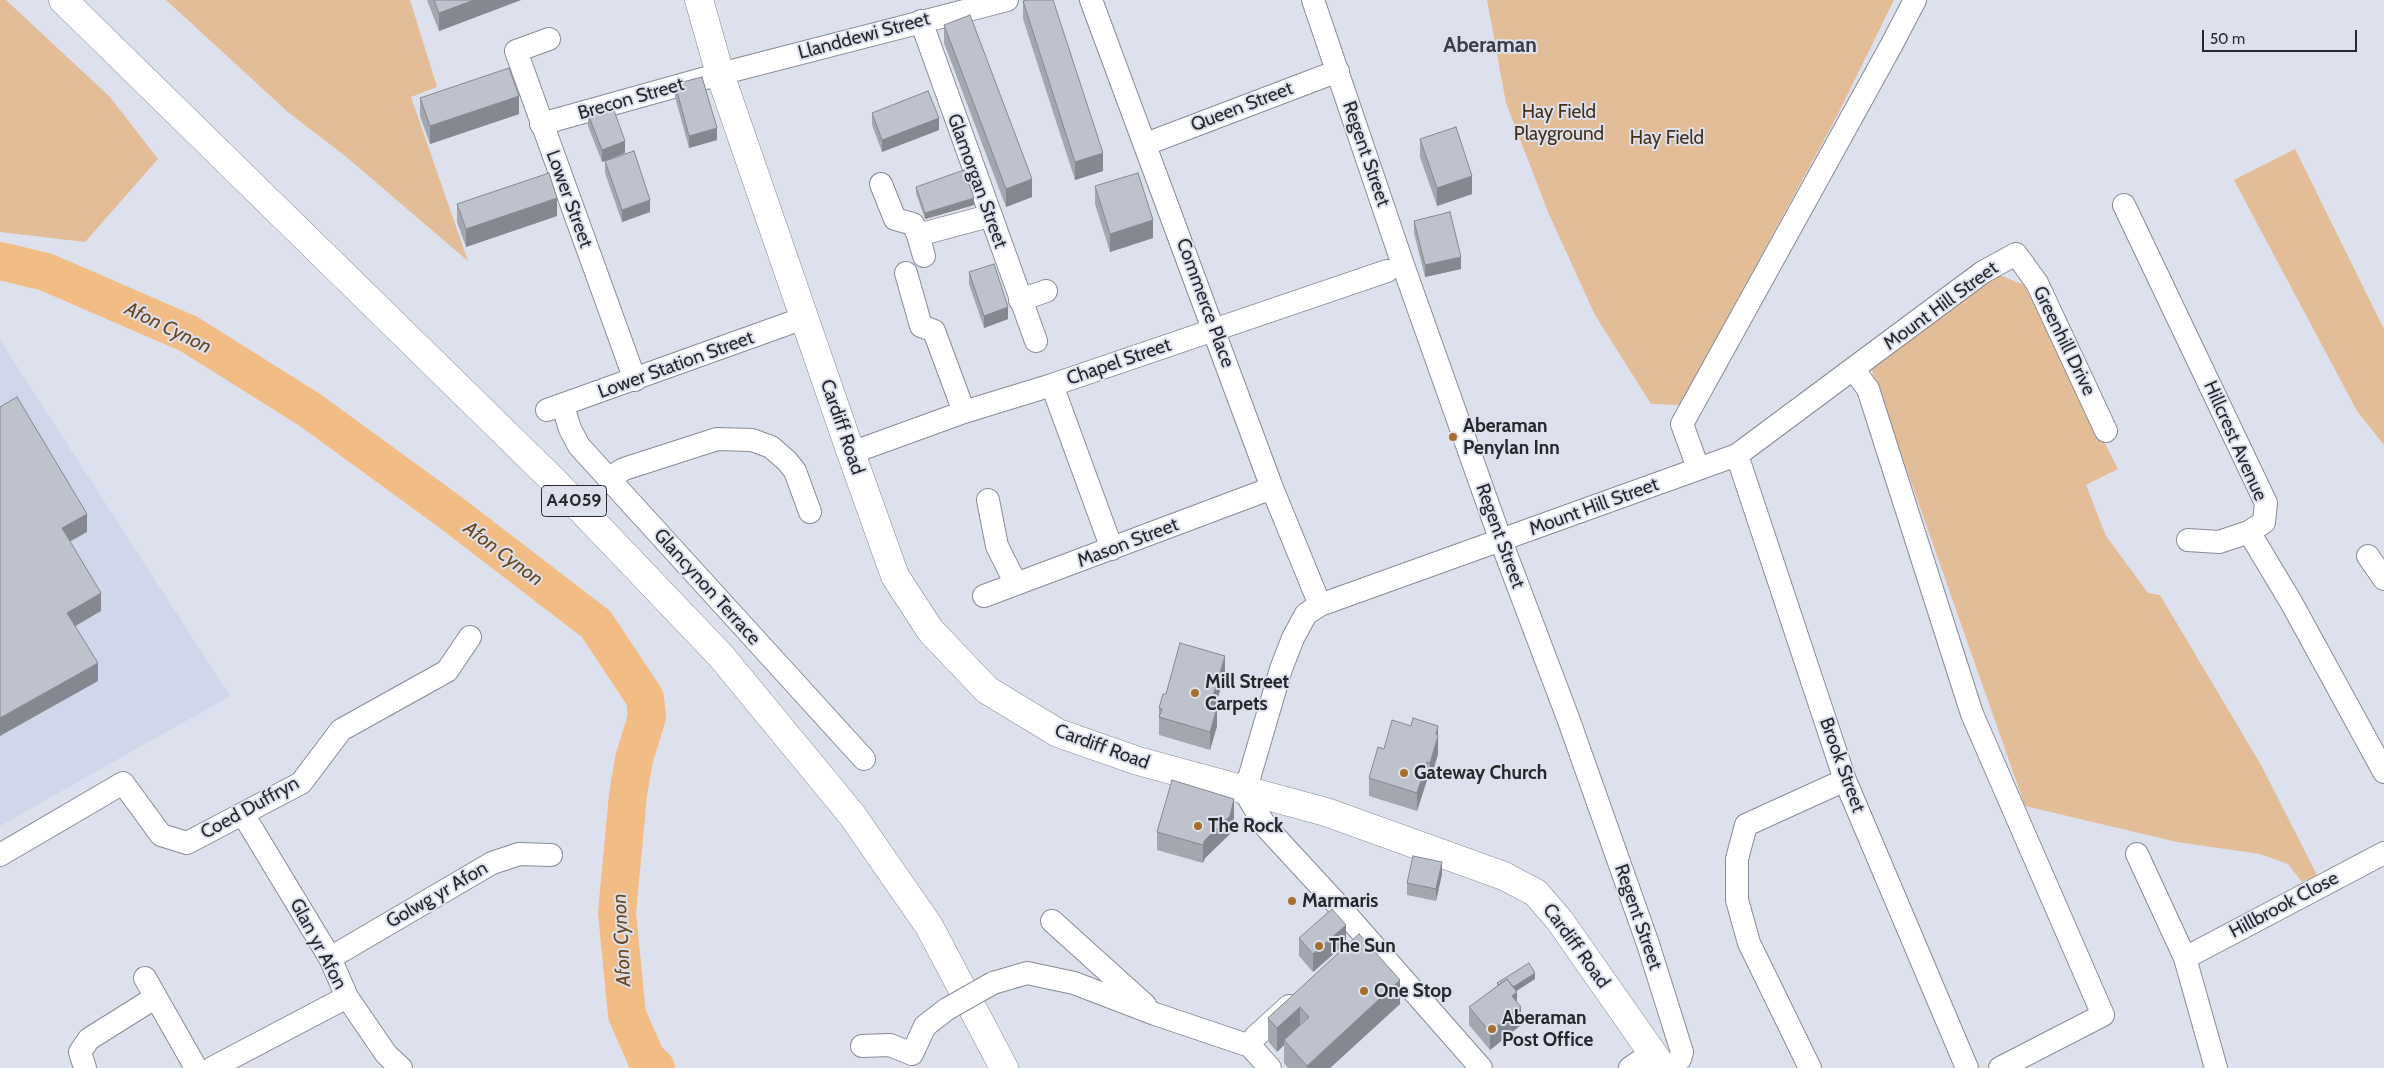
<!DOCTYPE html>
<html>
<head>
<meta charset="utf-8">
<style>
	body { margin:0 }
	#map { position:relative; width:2384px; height:1068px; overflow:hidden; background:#dde1ed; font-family:Cabin,sans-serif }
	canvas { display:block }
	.scale { position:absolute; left:2202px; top:30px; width:155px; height:22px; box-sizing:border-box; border:2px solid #26282c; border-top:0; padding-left:6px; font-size:15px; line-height:18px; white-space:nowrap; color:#26282c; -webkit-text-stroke:4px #dde1ed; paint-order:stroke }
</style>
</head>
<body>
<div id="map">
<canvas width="2384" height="1068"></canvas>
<div class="scale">50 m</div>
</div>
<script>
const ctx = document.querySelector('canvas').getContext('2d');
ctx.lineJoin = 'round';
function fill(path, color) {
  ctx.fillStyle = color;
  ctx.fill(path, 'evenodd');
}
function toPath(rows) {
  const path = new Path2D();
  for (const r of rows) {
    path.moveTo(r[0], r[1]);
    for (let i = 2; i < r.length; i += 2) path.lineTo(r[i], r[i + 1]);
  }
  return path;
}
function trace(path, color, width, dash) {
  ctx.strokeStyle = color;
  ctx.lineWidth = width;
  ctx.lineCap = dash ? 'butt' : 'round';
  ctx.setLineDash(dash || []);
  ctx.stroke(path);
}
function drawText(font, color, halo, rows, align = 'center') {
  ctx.font = font + ' Cabin,sans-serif';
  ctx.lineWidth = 4;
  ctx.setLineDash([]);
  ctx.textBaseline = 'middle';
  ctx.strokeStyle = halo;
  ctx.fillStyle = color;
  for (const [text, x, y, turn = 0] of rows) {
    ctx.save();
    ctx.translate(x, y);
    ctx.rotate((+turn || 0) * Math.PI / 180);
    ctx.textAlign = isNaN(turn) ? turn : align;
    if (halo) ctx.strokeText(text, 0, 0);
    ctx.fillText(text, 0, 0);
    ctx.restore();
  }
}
fill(toPath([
	[0,340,230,696,0,826]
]), '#d1d7ea');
fill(toPath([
	[0,0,6,0,110,97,158,159,85,242,0,232],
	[166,0,410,0,437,87,411,97,468,261,344,155,289,113],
	[1487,0,1894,0,1836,118,1680,405,1651,404,1595,315,1548,212,1506,103],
	[2295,149,2384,329,2384,445,2357,411,2234,180],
	[1997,274,2024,285,2118,469,2086,485,2106,536,2148,593,2160,595,2261,765,2317,875,2302,882,2288,864,2260,854,2177,842,2025,806,1870,365]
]), '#e3bd98');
trace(toPath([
	[0,261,46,272,189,334,310,410,450,512,596,624,645,698,647,717,634,759,628,795,617,913,627,1015,646,1058,656,1068]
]), '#f2bc85', 38);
const minor = toPath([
	[1091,0,1272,488,1320,605],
	[1313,0,1403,265,1501,541,1568,718,1648,944,1682,1052,1680,1059,1670,1068],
	[921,21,1036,341],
	[549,39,516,51,635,380],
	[541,124,720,74,1007,0],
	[1146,144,1338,71],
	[881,184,895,219,913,224,918,235],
	[2124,205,2266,503,2264,522,2249,532,2291,602,2384,772],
	[924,256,918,235,989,216],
	[906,273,921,326,934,331,964,412],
	[1020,300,1046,291],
	[1854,370,1868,389,1972,714,2103,1015,2000,1068],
	[1052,385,1112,549],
	[563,406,570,429,579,446,864,759],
	[547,410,804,318],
	[851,453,964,412,1052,385,1387,271],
	[1737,455,1845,780,1967,1068],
	[1698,468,1682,424,1891,46,1915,0],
	[609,478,624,469,717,439,752,440,771,447,787,461,795,471,810,512],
	[988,500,997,546,1016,584],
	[2188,540,2219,542,2249,532],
	[2368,556,2384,579],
	[984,596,1272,488],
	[243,814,330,958,347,997,386,1054,401,1068],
	[2137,854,2185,958,2216,1068],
	[0,855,123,783,161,835,187,843,301,783,341,730,447,671,470,637],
	[1052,921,1145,1005],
	[330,958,492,863,519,854,551,855],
	[2185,958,2384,853],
	[145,978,196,1068],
	[993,983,1027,973,1074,983,1155,1014,1250,1046],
	[862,1046,890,1045,912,1054,925,1026,947,1009],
	[1250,1046,1255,1037,1289,1006],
	[1250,1046,1270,1068],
	[85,1068,80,1052,89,1039,156,997],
	[212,1068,347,997],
	[1481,1068,1337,904,1266,827,1245,792,1281,669,1293,638,1306,614,1320,605,1737,455,1983,272,2016,254,2037,283,2106,431],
	[1630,1068,1652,1053],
	[1810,1068,1749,943,1737,900,1737,859,1746,825,1845,780]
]);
const major = toPath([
	[63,0,553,480,721,656,852,815,929,926,1004,1068],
	[699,0,720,74,851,453,895,576,930,630,987,690,1058,733,1138,761,1326,812,1504,876,1536,893,1560,921,1663,1068]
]);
trace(minor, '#888b96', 24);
trace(major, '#888b96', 29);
trace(minor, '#fff', 22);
trace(major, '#fff', 28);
const minorBridge = toPath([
	[947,1009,993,983]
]);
trace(minorBridge, '#888b96', 24, []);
trace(minorBridge, '#fff', 22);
fill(toPath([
	[427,0,521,0,439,31],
	[1023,1,1103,171,1075,180,1023,19],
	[944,25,1032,197,1006,207,944,43],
	[675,84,717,140,689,148,675,97],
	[420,98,519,114,430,144,420,116],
	[872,113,939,130,882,152,872,125],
	[588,114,625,153,602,162,588,126],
	[1420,139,1472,194,1437,206,1420,157],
	[605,161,650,212,622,222,605,173],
	[1095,186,1153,238,1110,252,1095,204],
	[916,187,974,205,925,219,916,193],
	[457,204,557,216,466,247,457,222],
	[1414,221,1461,269,1425,277,1414,233],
	[969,272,1008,319,984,328,969,284],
	[1225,674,1215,707,1217,726,1210,750,1159,735,1159,708,1166,694],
	[1438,736,1438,754,1430,781,1427,780,1417,811,1369,796,1369,778],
	[1234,817,1230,834,1205,858,1203,863,1157,850,1157,832],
	[1442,874,1436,901,1407,895,1407,883],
	[1359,934,1400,1004,1330,1068,1288,1068,1284,1063,1284,1045,1277,1052,1268,1041,1268,1018],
	[1299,938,1346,943,1313,972,1299,956],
	[1535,979,1516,991,1517,1002,1521,1025,1490,1050,1469,1025,1469,1007,1497,986,1497,983]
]), '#a3a7b0');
fill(toPath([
	[474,0,521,0,439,31,439,13],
	[519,96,519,114,430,144,430,126],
	[939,118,939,130,882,152,882,140],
	[717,128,717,140,689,148,689,136],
	[625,141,625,153,602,162,602,150],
	[1103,153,1103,171,1075,180,1075,162],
	[1472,176,1472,194,1437,206,1437,188],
	[1032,179,1032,197,1006,207,1006,189],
	[557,198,557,216,466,247,466,229],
	[974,198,974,205,925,219,925,213],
	[650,200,650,212,622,222,622,210],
	[1153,220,1153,238,1110,252,1110,234],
	[1461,257,1461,269,1425,277,1425,265],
	[1008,307,1008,319,984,328,984,316],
	[87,514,87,532,62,546,62,528],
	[101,593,101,611,67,631,67,613],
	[1225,656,1225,674,1210,724,1210,706],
	[98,663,98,681,0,736,0,718],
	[1217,708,1217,726,1210,750,1210,732],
	[1438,726,1438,754,1430,781,1430,763,1436,734],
	[1427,762,1427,780,1417,811,1417,793],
	[1234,799,1234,817,1230,834,1205,858,1203,863,1203,845,1205,840],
	[1442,862,1442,874,1436,901,1436,889],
	[1346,925,1346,943,1313,972,1313,954],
	[1535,973,1535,979,1504,999,1504,993],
	[1400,980,1400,1004,1330,1068,1307,1068,1307,1066],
	[1517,992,1517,1010,1521,1007,1521,1025,1490,1050,1490,1032,1512,996],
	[1300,1007,1300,1030,1284,1040,1284,1045,1277,1052,1277,1028]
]), '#858890');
const building = toPath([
	[434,0,474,0,439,13,434,0],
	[1026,0,1053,0,1103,153,1075,162,1023,1,1026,0],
	[970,15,1032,179,1006,189,944,25,970,15],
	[509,68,519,96,430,126,420,98,509,68],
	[702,77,717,128,689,136,675,84,702,77],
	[928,91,939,118,882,140,872,113,928,91],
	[612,105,625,141,602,150,588,114,612,105],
	[1456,127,1472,176,1437,188,1420,139,1456,127],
	[634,151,650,200,622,210,605,161,634,151],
	[964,170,974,198,925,213,916,187,964,170],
	[549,173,557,198,466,229,457,204,549,173],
	[1138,173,1153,220,1110,234,1095,186,1138,173],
	[1450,212,1461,257,1425,265,1414,221,1450,212],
	[994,264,1008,307,984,316,969,272,994,264],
	[17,397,87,514,62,528,101,593,67,613,98,663,0,718,0,407,17,397],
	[1180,643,1225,656,1210,706,1217,708,1210,732,1159,717,1162,709,1159,708,1163,694,1166,694,1180,643],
	[1413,718,1438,726,1436,734,1438,736,1430,763,1427,762,1417,793,1369,778,1378,747,1384,749,1392,720,1411,726,1413,718],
	[1172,780,1234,799,1230,816,1205,840,1203,845,1157,832,1172,780],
	[1413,856,1442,862,1436,889,1407,883,1413,856],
	[1332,909,1346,925,1313,954,1299,938,1332,909],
	[1359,934,1400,980,1307,1066,1284,1040,1309,1017,1300,1007,1277,1028,1268,1018,1359,934],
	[1529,963,1535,973,1513,987,1507,979,1499,985,1497,983,1529,963],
	[1507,979,1517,992,1512,996,1521,1007,1490,1032,1469,1007,1507,979]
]);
fill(building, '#bec2cd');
trace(building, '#858890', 1);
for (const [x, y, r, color] of [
	[1453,437,5,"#a76d2c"],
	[1195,693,5,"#a76d2c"],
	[1404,773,5,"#a76d2c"],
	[1198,826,5,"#a76d2c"],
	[1292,901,5,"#a76d2c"],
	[1319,946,5,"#a76d2c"],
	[1364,991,5,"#a76d2c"],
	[1492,1029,5,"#a76d2c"]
]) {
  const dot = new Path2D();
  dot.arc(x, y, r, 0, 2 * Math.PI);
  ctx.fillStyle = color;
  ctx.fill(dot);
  trace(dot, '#dde1ed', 2);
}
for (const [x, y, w] of [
	[574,501,65]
]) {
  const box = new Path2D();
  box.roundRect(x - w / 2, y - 15.5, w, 31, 4);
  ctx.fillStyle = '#dde1ed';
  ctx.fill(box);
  trace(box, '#26282c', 1);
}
drawText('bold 18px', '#26282c', null, [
	["A4059",574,501]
]);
drawText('19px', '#26282c', '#dde1ed', [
	["Llanddewi Street",864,36,-15],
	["Brecon Street",631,99,-16],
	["Queen Street",1242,107,-21],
	["Regent Street",1366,154,71],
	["Glamorgan Street",977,181,70],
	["Lower Street",569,199,70],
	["Commerce Place",1205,303,70],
	["Mount Hill Street",1941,306,-36],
	["Greenhill Drive",2064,341,64],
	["Chapel Street",1119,362,-19],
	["Lower Station Street",676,365,-20],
	["Cardiff Road",842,427,71],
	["Hillcrest Avenue",2235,441,66],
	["Mount Hill Street",1594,507,-20],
	["Regent Street",1500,536,70],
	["Mason Street",1128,543,-21],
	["Glancynon Terrace",707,587,48],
	["Cardiff Road",1102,747,20],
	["Brook Street",1842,765,70],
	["Coed Duffryn",250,808,-29],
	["Golwg yr Afon",437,895,-30],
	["Hillbrook Close",2284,905,-28],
	["Regent Street",1638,917,71],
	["Glan yr Afon",318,944,62],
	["Cardiff Road",1576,946,54]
]);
drawText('19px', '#442e16', '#dde1ed', [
	["Hay Field",1559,112],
	["Playground",1559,134],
	["Hay Field",1667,138]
]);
drawText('bold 19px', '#26282c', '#dde1ed', [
	["Aberaman",1463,426],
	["Penylan Inn",1463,448],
	["Mill Street",1205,682],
	["Carpets",1205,704],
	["Gateway Church",1414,773],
	["The Rock",1208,826],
	["Marmaris",1302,901],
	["The Sun",1329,946],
	["One Stop",1374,991],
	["Aberaman",1502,1018],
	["Post Office",1502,1040]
], 'left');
drawText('italic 20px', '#6b471e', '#dde1ed', [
	["Afon Cynon",168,328,26],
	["Afon Cynon",503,554,37],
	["Afon Cynon",622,940,-93]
]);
drawText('bold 21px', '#3b3e48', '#dde1ed', [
	["Aberaman",1490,46]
]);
</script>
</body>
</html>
